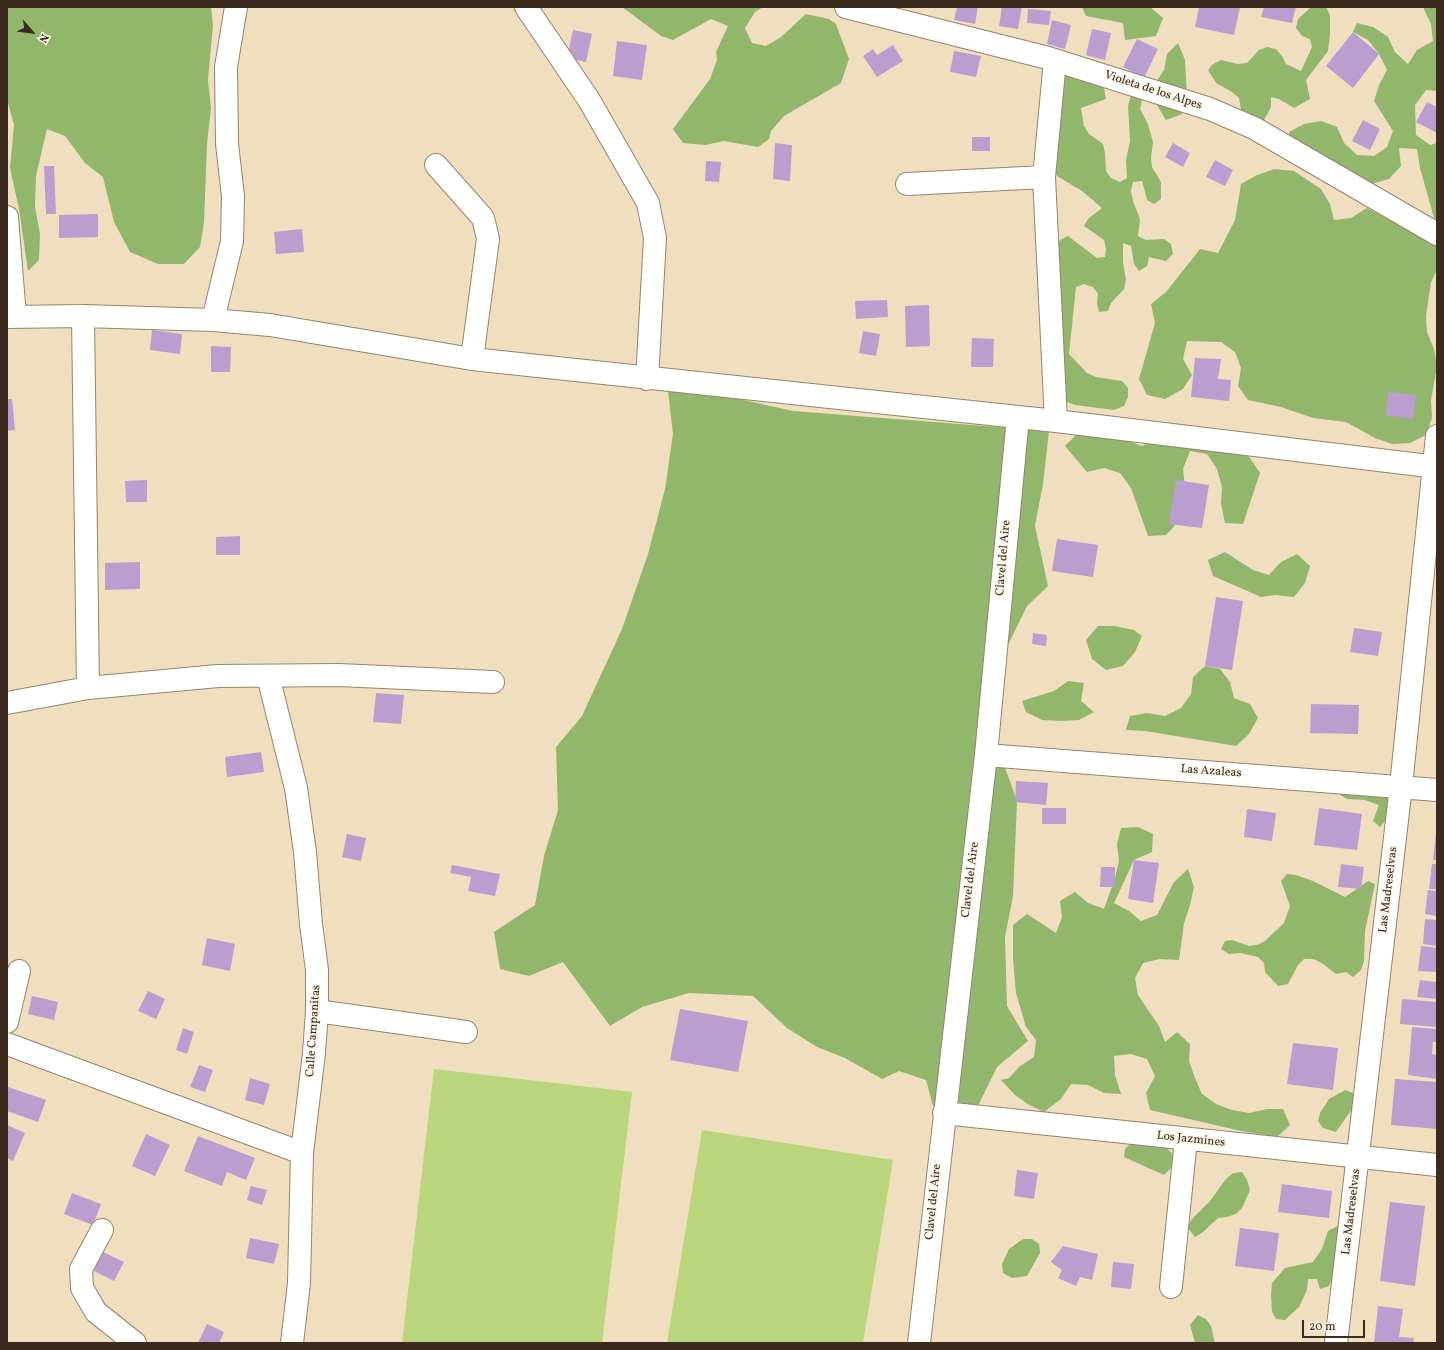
<!DOCTYPE html>
<html>
<head>
<meta charset="utf-8">
<style>
	body { margin:0 }
	#map { position:relative; width:1444px; height:1350px; overflow:hidden; background:#efdfbf; font-family:Vollkorn,serif }
	canvas { display:block }
	.frame { position:absolute; inset:0; border:8px solid #3b2a1e; pointer-events:none }
	.north { position:absolute; left:12px; top:12px; width:40px; height:40px; -webkit-text-stroke:3px #fcf5e5; paint-order:stroke; rotate:118deg; font-size:11px; font-weight:700; line-height:16px; text-align:center; color:#3b2a1e }
	.north::after { content:''; display:block; margin:auto; width:14px; height:18px; background:#3b2a1e; clip-path:polygon(50% 0,100% 100%,50% 72%,0 100%) }
	.scale { position:absolute; left:1302px; top:1320px; width:63px; height:18px; box-sizing:border-box; border:2px solid #3b2a1e; border-top:0; padding-left:5px; font-size:12px; line-height:14px; white-space:nowrap; color:#3b2a1e; -webkit-text-stroke:3px #fcf5e5; paint-order:stroke }
</style>
</head>
<body>
<div id="map">
<canvas width="1444" height="1350"></canvas>
<div class="frame"></div>
<div class="north">N</div>
<div class="scale">20 m</div>
</div>
<script>
const ctx = document.querySelector('canvas').getContext('2d');
ctx.lineJoin = 'round';
function fill(path, color) {
  ctx.fillStyle = color;
  ctx.fill(path, 'evenodd');
}
function toPath(rows) {
  const path = new Path2D();
  for (const r of rows) {
    path.moveTo(r[0], r[1]);
    for (let i = 2; i < r.length; i += 2) path.lineTo(r[i], r[i + 1]);
  }
  return path;
}
function trace(path, color, width, dash) {
  ctx.strokeStyle = color;
  ctx.lineWidth = width;
  ctx.lineCap = dash ? 'butt' : 'round';
  ctx.setLineDash(dash || []);
  ctx.stroke(path);
}
function drawText(font, color, halo, rows, align = 'center') {
  ctx.font = font + ' Vollkorn,serif';
  ctx.lineWidth = 3;
  ctx.setLineDash([]);
  ctx.textBaseline = 'middle';
  ctx.strokeStyle = halo;
  ctx.fillStyle = color;
  for (const [text, x, y, turn = 0] of rows) {
    ctx.save();
    ctx.translate(x, y);
    ctx.rotate((+turn || 0) * Math.PI / 180);
    ctx.textAlign = isNaN(turn) ? turn : align;
    if (halo) ctx.strokeText(text, 0, 0);
    ctx.fillText(text, 0, 0);
    ctx.restore();
  }
}
fill(toPath([
	[434,1069,632,1092,602,1343,402,1343],
	[702,1130,893,1160,863,1343,667,1343]
]), '#b9d67c');
fill(toPath([
	[7,7,211,7,213,25,208,80,211,108,207,144,204,223,200,247,184,264,158,264,130,252,114,222,103,177,85,163,65,136,47,129,36,176,35,207,40,234,39,260,28,271,19,209,10,168,14,125,7,99],
	[622,7,763,7,755,12,745,28,752,43,766,46,781,37,806,14,829,19,836,24,849,59,841,83,784,116,771,131,769,139,758,147,724,141,705,145,683,143,673,129,710,79,717,60,716,52,728,26,711,19,673,40,661,36],
	[1082,7,1150,7,1163,18,1156,36,1125,40,1123,23,1086,16],
	[1311,7,1326,7,1330,15,1330,34,1328,51,1306,80,1310,99,1294,108,1279,99,1271,97,1271,107,1263,122,1242,115,1239,98,1232,92,1216,83,1208,70,1213,64,1221,60,1238,64,1247,63,1259,50,1267,47,1276,49,1282,56,1286,64,1301,71,1312,47,1310,39,1302,36,1296,28,1298,19],
	[1423,7,1437,7,1437,91,1426,90,1415,105,1416,135,1430,145,1437,143,1437,220,1434,218,1420,168,1417,149,1399,148,1401,166,1389,179,1371,184,1296,153,1289,132,1304,124,1321,121,1337,127,1344,143,1357,155,1374,156,1387,147,1393,131,1374,101,1379,85,1387,70,1379,54,1368,40,1353,32,1357,23,1373,27,1388,37,1395,52,1408,64,1417,50,1433,41,1431,24],
	[1178,43,1185,60,1187,96,1182,114,1166,120,1157,105,1153,87,1164,70,1167,54],
	[1064,75,1103,82,1106,99,1081,108,1084,126,1089,134,1103,144,1105,153,1106,171,1111,178,1120,182,1127,178,1126,160,1130,141,1128,106,1131,95,1139,92,1142,100,1140,109,1148,124,1153,142,1151,158,1152,167,1161,182,1161,199,1154,204,1147,200,1142,181,1133,182,1131,191,1133,201,1140,219,1138,236,1146,240,1164,239,1171,244,1173,254,1166,261,1149,257,1147,266,1139,271,1134,264,1131,246,1123,243,1123,262,1126,280,1124,289,1111,303,1108,311,1099,312,1097,304,1098,294,1093,287,1084,284,1076,287,1069,354,1087,373,1096,377,1122,381,1128,388,1128,397,1124,406,1114,410,1075,405,1067,402,1062,394,1062,313,1056,247,1060,240,1068,236,1097,258,1105,257,1106,249,1104,240,1084,226,1088,219,1102,208,1082,191,1057,176,1051,160],
	[1275,169,1294,171,1321,189,1330,204,1334,220,1351,218,1367,208,1437,245,1437,270,1431,282,1426,316,1427,332,1434,349,1437,366,1431,400,1432,418,1426,435,1410,443,1392,444,1375,438,1346,422,1313,418,1281,407,1248,400,1238,386,1241,368,1235,352,1221,342,1187,341,1183,359,1192,375,1183,389,1165,399,1147,395,1139,379,1155,323,1151,304,1166,292,1200,249,1218,253,1235,220,1241,184,1257,175],
	[667,383,793,411,1049,431,1043,484,1035,526,1048,586,1027,606,1006,649,989,723,1017,801,1013,896,1005,937,1007,1006,1028,1041,997,1067,977,1108,933,1106,926,1080,899,1071,882,1079,845,1058,817,1047,787,1028,753,996,689,993,642,1007,610,1026,563,962,529,976,500,969,494,932,535,905,544,856,558,810,556,747,582,716,622,629,648,554,665,489,673,434],
	[1077,434,1125,439,1141,446,1157,441,1238,447,1250,458,1260,473,1243,524,1225,523,1221,504,1222,487,1217,469,1207,454,1190,451,1183,469,1185,487,1179,521,1166,535,1148,536,1131,488,1120,473,1104,468,1087,472,1065,446],
	[1225,552,1253,570,1269,575,1281,562,1297,554,1310,566,1305,583,1294,597,1275,595,1261,597,1213,576,1208,560],
	[1098,626,1115,626,1134,630,1142,636,1135,652,1123,666,1106,670,1092,659,1086,640],
	[1205,666,1220,669,1230,682,1234,698,1250,704,1258,718,1249,734,1236,746,1145,731,1126,730,1130,716,1147,713,1165,716,1181,708,1191,694,1193,677],
	[1068,681,1084,683,1081,701,1094,712,1079,720,1061,721,1042,720,1026,712,1022,701,1054,691],
	[1337,787,1386,792,1388,800,1387,819,1380,827,1373,821,1379,805,1365,800,1347,799,1340,795],
	[1138,827,1153,834,1152,852,1134,860,1114,903,1129,911,1141,921,1157,915,1174,882,1188,869,1194,887,1190,905,1184,923,1179,960,1160,959,1143,963,1135,978,1138,995,1159,1026,1165,1042,1177,1032,1190,1044,1189,1061,1195,1078,1202,1094,1216,1104,1232,1110,1249,1113,1267,1109,1283,1109,1290,1125,1277,1137,1241,1131,1150,1110,1146,1093,1155,1076,1147,1059,1131,1054,1114,1056,1115,1075,1121,1094,1104,1093,1088,1085,1071,1084,1061,1099,1044,1112,1029,1105,1015,1095,1001,1080,1009,1078,1020,1066,1034,1057,1036,1040,1026,1027,1016,993,1013,959,1013,925,1027,914,1056,933,1062,917,1060,901,1075,892,1088,903,1104,909,1115,878,1119,861,1117,844,1121,828],
	[1287,874,1296,875,1313,881,1345,897,1368,881,1375,884,1365,931,1364,961,1361,970,1353,977,1346,972,1336,974,1322,963,1313,959,1304,959,1298,965,1288,984,1278,986,1265,972,1264,963,1258,957,1240,953,1229,954,1221,949,1225,941,1232,940,1249,946,1257,945,1265,941,1284,923,1290,906,1281,881],
	[1345,1090,1353,1093,1356,1101,1352,1109,1336,1132,1323,1128,1318,1121,1320,1113,1329,1099],
	[1131,1143,1164,1146,1171,1152,1174,1160,1171,1168,1164,1175,1124,1157,1125,1149],
	[1242,1172,1247,1180,1250,1190,1242,1208,1236,1214,1227,1217,1218,1218,1202,1233,1195,1237,1187,1227,1192,1219,1210,1201,1226,1179,1233,1173],
	[1337,1226,1341,1233,1333,1277,1329,1286,1320,1289,1317,1279,1308,1279,1307,1290,1299,1307,1285,1320,1276,1319,1272,1312,1271,1294,1272,1283,1285,1268,1313,1262,1322,1249,1328,1231],
	[1023,1239,1032,1239,1039,1244,1040,1253,1027,1276,1012,1278,1003,1273,1002,1264,1009,1249],
	[1198,1315,1206,1319,1211,1326,1215,1343,1195,1343,1190,1325]
]), '#92b76c');
fill(toPath([
	[957,7,978,7,975,24,954,20],
	[1002,7,1022,7,1018,29,999,26],
	[1199,7,1240,7,1234,35,1195,27],
	[1264,7,1296,7,1292,23,1261,17],
	[1028,9,1051,11,1049,25,1027,23],
	[1052,20,1071,25,1065,49,1047,44],
	[1092,29,1111,33,1105,60,1086,55],
	[573,30,592,34,586,62,567,58],
	[1353,32,1379,54,1353,88,1326,66],
	[1137,39,1158,49,1144,78,1123,67],
	[617,41,647,45,642,80,613,76],
	[893,45,903,61,877,77,863,56,873,49,877,55],
	[954,51,981,56,976,77,950,72],
	[1427,102,1437,107,1437,133,1416,122],
	[1363,120,1380,129,1370,150,1352,141],
	[972,137,990,137,990,151,972,151],
	[775,143,792,145,790,181,773,179],
	[1173,143,1190,153,1183,167,1165,157],
	[1215,160,1233,170,1225,186,1206,177],
	[706,161,721,162,719,182,705,181],
	[44,166,54,166,56,214,46,214],
	[98,214,98,237,59,238,59,215],
	[302,229,304,252,276,254,274,232],
	[887,300,888,317,856,319,855,301],
	[929,305,930,346,906,347,905,306],
	[152,330,182,334,180,354,150,350],
	[863,331,880,334,876,356,859,353],
	[972,338,994,339,993,367,971,367],
	[211,346,231,347,230,372,211,372],
	[1195,358,1221,359,1218,379,1231,380,1229,401,1191,397],
	[1388,392,1416,395,1413,419,1386,416],
	[7,399,12,399,15,430,7,431],
	[147,480,147,502,126,502,125,481],
	[1176,480,1209,485,1202,528,1169,524],
	[240,536,240,555,216,555,216,537],
	[1057,539,1098,545,1093,577,1052,571],
	[140,562,140,589,105,590,105,563],
	[1216,597,1243,601,1232,670,1205,666],
	[1354,628,1382,632,1378,656,1350,652],
	[1033,633,1047,635,1046,646,1032,644],
	[376,693,404,695,401,724,373,722],
	[1311,704,1359,705,1358,734,1310,733],
	[261,752,264,772,227,777,225,757],
	[1016,781,1048,783,1046,805,1015,802],
	[1042,808,1066,808,1066,824,1042,824],
	[1319,808,1362,814,1357,850,1314,845],
	[1247,809,1276,813,1272,841,1244,837],
	[1436,832,1437,832,1437,860,1433,860],
	[347,834,366,838,361,861,342,857],
	[1134,860,1159,863,1153,903,1128,899],
	[1341,864,1364,867,1361,889,1338,887],
	[1432,864,1437,864,1437,889,1429,889],
	[452,865,500,874,495,896,468,891,471,877,450,873],
	[1101,867,1115,867,1115,887,1100,887],
	[1428,890,1437,891,1437,916,1425,914],
	[1425,919,1437,920,1437,946,1423,944],
	[207,938,235,944,230,971,202,965],
	[1421,946,1437,948,1437,972,1418,971],
	[1420,980,1437,982,1437,999,1417,997],
	[148,991,165,999,156,1019,138,1011],
	[32,996,58,1002,54,1020,28,1014],
	[1402,999,1437,1002,1437,1027,1400,1024],
	[680,1009,748,1021,738,1072,670,1060],
	[1412,1027,1437,1029,1437,1042,1433,1042,1432,1054,1437,1055,1437,1079,1408,1075],
	[183,1028,194,1032,187,1054,176,1050],
	[1293,1043,1338,1048,1333,1090,1287,1084],
	[199,1065,213,1070,205,1092,190,1087],
	[250,1078,270,1084,264,1105,245,1100],
	[1395,1079,1437,1082,1437,1129,1391,1125],
	[8,1087,46,1100,38,1122,7,1111],
	[7,1125,25,1133,13,1161,7,1158],
	[146,1134,170,1145,155,1176,132,1166],
	[198,1136,255,1158,246,1180,227,1172,222,1186,184,1171],
	[1017,1170,1038,1173,1034,1199,1014,1196],
	[1282,1184,1332,1191,1329,1218,1278,1212],
	[251,1186,267,1190,262,1205,247,1200],
	[72,1193,101,1204,93,1225,64,1214],
	[1390,1202,1425,1206,1415,1286,1380,1281],
	[1240,1228,1279,1233,1274,1271,1235,1266],
	[250,1238,279,1244,274,1264,246,1258],
	[1063,1246,1098,1254,1092,1280,1080,1277,1076,1286,1058,1278,1062,1270,1051,1262],
	[103,1252,124,1262,114,1281,94,1271],
	[1113,1262,1134,1264,1131,1289,1111,1287],
	[1378,1306,1403,1309,1399,1337,1414,1338,1413,1343,1374,1343],
	[207,1324,224,1332,219,1343,198,1343]
]), '#ba9ed0');
const minor = toPath([
	[526,7,589,100,648,203,655,238,647,379],
	[846,7,1048,58,1210,109,1254,128,1437,234],
	[1055,60,1044,177,1056,421],
	[436,165,483,218,488,239,472,359],
	[907,184,1044,177],
	[7,217,15,317],
	[83,316,88,688],
	[7,317,83,316,213,320,270,325,472,359,1056,421,1437,467],
	[213,320,232,241,233,196,227,144,226,67,236,7],
	[268,676,296,788,305,852,311,924,317,970,317,1011,314,1053,302,1153,299,1283,292,1343],
	[7,703,88,688,218,676,339,675,493,682],
	[986,755,1437,790],
	[317,1011,466,1032],
	[7,1022,19,971],
	[7,1044,302,1153],
	[944,1113,1437,1165],
	[102,1230,81,1269,82,1288,96,1312,135,1343],
	[1171,1287,1186,1139],
	[919,1343,986,755,1018,417],
	[1336,1343,1401,786,1437,436]
]);
trace(minor, '#95846e', 24);
trace(minor, '#fff', 22);
drawText('12px', '#3b2a1e', '#fcf5e5', [
	["Violeta de los Alpes",1153,91,18],
	["Clavel del Aire",1004,558,-85],
	["Las Azaleas",1211,772,4],
	["Clavel del Aire",971,880,-83],
	["Las Madreselvas",1389,890,-83],
	["Calle Campanitas",314,1031,-86],
	["Los Jazmines",1191,1140,6],
	["Clavel del Aire",934,1202,-84],
	["Las Madreselvas",1352,1212,-83]
]);
</script>
</body>
</html>
